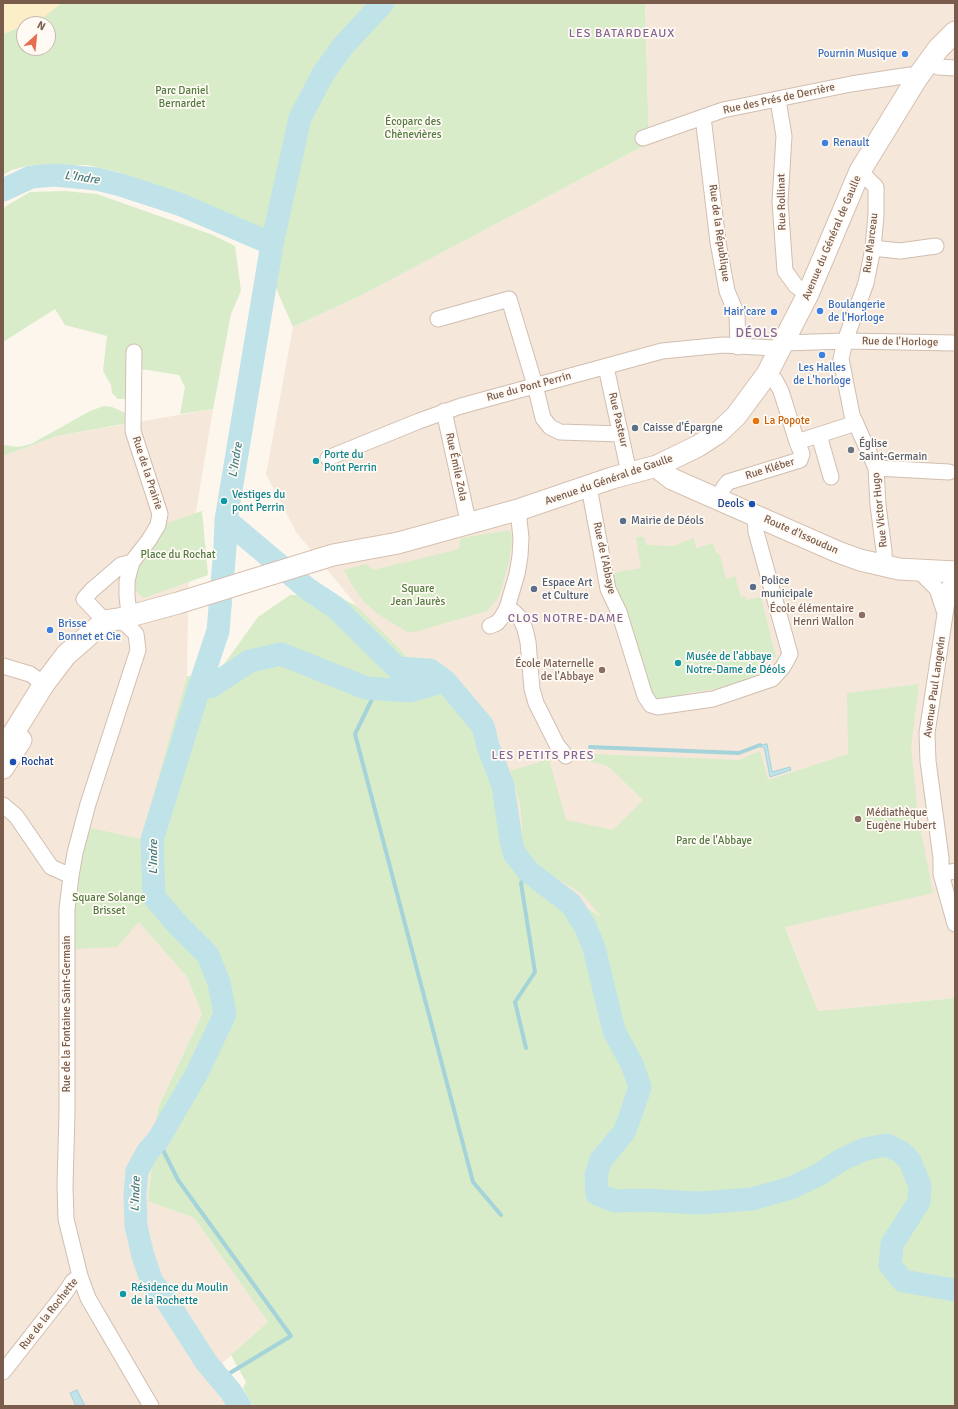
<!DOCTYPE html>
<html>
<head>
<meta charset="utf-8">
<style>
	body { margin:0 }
	#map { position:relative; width:958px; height:1409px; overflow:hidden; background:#fdf6ec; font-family:Signika,sans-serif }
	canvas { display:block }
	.frame { position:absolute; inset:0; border:4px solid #7a5c4d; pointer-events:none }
	.north { position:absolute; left:16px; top:16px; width:40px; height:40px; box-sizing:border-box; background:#fffaf3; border:1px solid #cabbb1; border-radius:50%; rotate:27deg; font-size:11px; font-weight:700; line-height:16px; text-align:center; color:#7a5c4d }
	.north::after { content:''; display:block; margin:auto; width:14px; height:18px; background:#e76f51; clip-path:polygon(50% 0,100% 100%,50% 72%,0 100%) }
</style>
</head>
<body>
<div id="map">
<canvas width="958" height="1409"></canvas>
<div class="frame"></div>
<div class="north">N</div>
</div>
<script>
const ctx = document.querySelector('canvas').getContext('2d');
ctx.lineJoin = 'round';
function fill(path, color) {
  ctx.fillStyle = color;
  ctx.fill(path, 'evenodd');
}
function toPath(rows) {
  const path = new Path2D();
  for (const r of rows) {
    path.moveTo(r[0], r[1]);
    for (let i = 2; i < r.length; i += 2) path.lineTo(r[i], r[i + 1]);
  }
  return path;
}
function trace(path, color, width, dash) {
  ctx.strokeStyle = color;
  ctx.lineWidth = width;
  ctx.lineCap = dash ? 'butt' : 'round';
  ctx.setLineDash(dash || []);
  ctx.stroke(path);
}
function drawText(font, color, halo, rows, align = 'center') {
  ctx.font = font + ' Signika,sans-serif';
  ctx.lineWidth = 3.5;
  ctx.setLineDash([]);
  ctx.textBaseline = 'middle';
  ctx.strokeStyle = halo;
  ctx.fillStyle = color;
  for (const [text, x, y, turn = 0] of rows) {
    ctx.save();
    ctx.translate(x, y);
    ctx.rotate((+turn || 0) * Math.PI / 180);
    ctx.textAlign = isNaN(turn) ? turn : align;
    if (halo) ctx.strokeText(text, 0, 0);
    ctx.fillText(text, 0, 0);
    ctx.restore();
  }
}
fill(toPath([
	[645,3,955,3,955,998,818,1011,785,926,603,918,510,856,495,745,357,606,296,532,266,474,293,327,362,295,649,143],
	[213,409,189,553,187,676,137,856,138,920,187,977,202,1014,158,1108,148,1201,194,1218,268,1322,215,1370,237,1406,3,1406,3,456,57,436]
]), '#f5e8da');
fill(toPath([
	[3,3,645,3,649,143,362,295,293,327,248,224,239,225,206,215,176,201,119,172,87,165,30,165,12,170,3,175],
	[24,24,48,24,48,48,24,48],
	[65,191,97,194,213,235,235,246,241,291,231,314,213,409,180,414,185,387,179,375,148,370,130,369,128,399,118,399,112,393,111,385,103,371,107,336,65,325,55,309,3,342,3,210,6,206,30,192],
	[104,406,112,407,130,415,129,423,57,436,3,456,3,445,18,447,31,444,90,411],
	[202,511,208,575,144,598,135,590,138,566,162,525],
	[510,530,512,538,509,562,499,597,487,611,415,632,407,632,378,614,364,602,355,590,344,570,366,564,373,570,459,549,461,538],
	[636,537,644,537,646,545,674,546,694,538,696,548,713,543,716,552,720,555,726,579,735,576,741,597,745,596,746,600,761,597,776,657,757,662,761,678,729,687,687,693,687,699,670,700,652,697,616,593,612,573,641,568],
	[290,595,335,595,357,606,495,745,510,856,601,917,586,898,579,892,537,866,521,849,522,826,520,803,510,771,549,759,566,820,613,830,643,800,608,766,572,757,594,754,739,760,760,751,768,780,848,754,847,693,919,684,911,747,918,816,933,893,785,927,818,1011,955,998,955,1406,253,1406,243,1388,246,1382,231,1355,268,1322,194,1218,148,1201,158,1108,202,1014,187,977,139,922,117,947,74,949,74,915,86,827,141,839,187,676,214,678,258,617]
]), '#d8ecc9');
fill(toPath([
	[3,3,62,3,44,17,27,24,24,24,24,25,4,34,3,34]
]), '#fcefc7');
const water = toPath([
	[767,744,772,772,790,767,791,770,770,777,764,747,760,747,760,745,767,744],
	[77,1390,85,1406,76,1406,70,1393,77,1390]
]);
fill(water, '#bfe3e8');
trace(water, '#a5d3da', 1);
trace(toPath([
	[377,689,355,734,473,1182,501,1215],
	[590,747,739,753,760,745],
	[526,1048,515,1002,535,972,521,883,529,872],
	[158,1140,178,1180,291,1336,220,1379]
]), '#a5d3da', 4);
trace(toPath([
	[3,190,31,177,55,175,97,179,121,185,179,204,272,244],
	[226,520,309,590,335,607,397,668,430,670,445,681,483,726,488,746,503,786,511,840,514,853,529,872,571,904,585,926,594,948,614,1031,632,1064,640,1087,630,1117,624,1132,601,1160,596,1175,597,1194,615,1201,643,1200,700,1203,752,1199,791,1188,820,1174,841,1160,865,1149,887,1145,901,1152,910,1161,920,1186,919,1202,892,1244,890,1265,903,1281,955,1290],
	[200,685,210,687,250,661,281,654,366,688,410,691,445,681],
	[240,1406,231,1392,206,1362,167,1301,152,1282,143,1256,136,1226,135,1194,137,1171,148,1151,158,1140,197,1073,225,1014,219,983,208,955,177,924,154,897,152,840,200,685,218,631,225,548,226,520,272,244,300,118,323,74,343,46,383,3]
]), '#bfe3e8', 23);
const minor = toPath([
	[929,61,938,67,955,68],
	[778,100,784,136,780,202,785,271,796,286,808,294],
	[703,117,718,242,727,291,737,315,738,347],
	[643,138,723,110,851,84,910,75,917,78],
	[860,171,876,187,876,215,873,248,866,283,845,341,841,359,852,415,876,468,878,505,884,551,884,566],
	[873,248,900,251,936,246],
	[438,319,509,299,535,385,543,418,550,427,560,432,621,434],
	[784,343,845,341,955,343],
	[606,367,629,473],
	[767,374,775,380,781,391,797,442],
	[444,411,466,512,470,523],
	[819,435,831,477],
	[328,458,419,421,461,406,662,351,723,345,773,348,779,351],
	[876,468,949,472],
	[589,487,608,589,619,612,645,696,651,705,657,707,713,699,772,679,783,667,790,654,756,532,755,515],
	[718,499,724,487,728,482,800,460,802,454,797,442,856,423],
	[919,571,937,589,944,610],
	[955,572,949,588,927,733,928,761,941,858,941,874,955,924],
	[507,608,514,612,520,618,525,629,528,642,532,689,536,703,557,745,566,756],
	[132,616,128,605,127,596,127,581,129,573,132,562,149,540,158,525,160,514,133,431,134,352],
	[119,619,128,626,136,634,138,650,88,804,75,853,71,876,67,909,67,1112,65,1186,66,1219,80,1276,88,1298,151,1406],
	[105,621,84,599,92,590,121,565,132,562],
	[490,626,497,623,502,617,507,608,517,574,520,556,521,538,518,510],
	[3,666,30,674,44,684],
	[3,805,16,816,51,867,71,876],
	[941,874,955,871],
	[3,1372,65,1293,73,1281,80,1276]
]);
const secondary = toPath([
	[657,466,663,472,672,479,838,552,860,560,899,569,955,572],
	[3,750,44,684,66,655,105,621,119,619,178,603,333,555,398,543,521,509,612,478,657,466,698,446,718,433,736,416,767,374,808,294,860,171,917,78,938,49,955,32],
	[3,768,21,740]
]);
trace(minor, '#d1beb0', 17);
trace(secondary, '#d6c0b0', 23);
trace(minor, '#fff', 15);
trace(secondary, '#fff', 21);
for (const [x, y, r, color] of [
	[905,54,4,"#3f7fe0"],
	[825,143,4,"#3f7fe0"],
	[820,311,4,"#3f7fe0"],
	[774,312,4,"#3f7fe0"],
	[822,355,4,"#3f7fe0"],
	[756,421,4,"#e8710a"],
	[635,428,4,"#5c6f8a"],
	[851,450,4,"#6b7280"],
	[316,461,4,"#0f9aa8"],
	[224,501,4,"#0f9aa8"],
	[752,504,4,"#1a4fb4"],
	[623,521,4,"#5c6f8a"],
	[753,587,4,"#5c6f8a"],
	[534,589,4,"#5c6f8a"],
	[862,615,4,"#8d6e63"],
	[50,630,4,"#3f7fe0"],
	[678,663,4,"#0f9aa8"],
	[602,670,4,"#8d6e63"],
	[13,762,4,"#1a4fb4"],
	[858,819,4,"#8d6e63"],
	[123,1294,4,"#0f9aa8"]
]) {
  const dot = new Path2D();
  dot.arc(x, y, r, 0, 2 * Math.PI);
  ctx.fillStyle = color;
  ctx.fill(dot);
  trace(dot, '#fffaf3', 1.5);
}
drawText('11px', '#366cbe', '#fffaf3', [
	["Pournin Musique",897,54,"right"],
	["Renault",833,143],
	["Boulangerie",828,305],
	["de l'Horloge",828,318],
	["Hair'care",766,312,"right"],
	["Les Halles",822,368,"center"],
	["de L'horloge",822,381,"center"],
	["Brisse",58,624],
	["Bonnet et Cie",58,637]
], 'left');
drawText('11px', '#537a41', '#fffaf3', [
	["Parc Daniel",182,91],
	["Bernardet",182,104],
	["Écoparc des",413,122],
	["Chènevières",413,135],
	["Place du Rochat",178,555],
	["Square",418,589],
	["Jean Jaurès",418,602],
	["Parc de l'Abbaye",714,841],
	["Square Solange",109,898],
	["Brisset",109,911]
]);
drawText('11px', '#7a5c4d', '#fffaf3', [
	["Rue des Prés de Derrière",779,99,-12],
	["Rue Rollinat",782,202,-91],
	["Rue de la République",719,233,82],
	["Avenue du Général de Gaulle",832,238,-67],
	["Rue Marceau",871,243,-83],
	["Rue de l'Horloge",900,342,1],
	["Rue du Pont Perrin",529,387,-15],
	["Rue Pasteur",618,420,77],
	["Rue Émile Zola",456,467,78],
	["Rue Kléber",770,469,-17],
	["Rue de la Prairie",147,473,72],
	["Avenue du Général de Gaulle",609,480,-19],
	["Rue Victor Hugo",880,510,-96],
	["Route d'Issoudun",801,535,24],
	["Rue de l'Abbaye",604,558,78],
	["Avenue Paul Langevin",935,687,-82],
	["Rue de la Fontaine Saint-Germain",67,1014,-90],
	["Rue de la Rochette",49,1314,-52]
]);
drawText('11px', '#c56008', '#fffaf3', [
	["La Popote",764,421]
], 'left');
drawText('11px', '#4e5e75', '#fffaf3', [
	["Caisse d'Épargne",643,428],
	["Mairie de Déols",631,521],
	["Police",761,581],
	["municipale",761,594],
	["Espace Art",542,583],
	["et Culture",542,596]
], 'left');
drawText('11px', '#5b616d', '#fffaf3', [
	["Église",859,444],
	["Saint-Germain",859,457]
], 'left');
drawText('11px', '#0d838f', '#fffaf3', [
	["Porte du",324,455],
	["Pont Perrin",324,468],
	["Vestiges du",232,495],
	["pont Perrin",232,508],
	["Musée de l’abbaye",686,657],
	["Notre-Dame de Déols",686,670],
	["Résidence du Moulin",131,1288],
	["de la Rochette",131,1301]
], 'left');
drawText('11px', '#164399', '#fffaf3', [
	["Deols",744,504],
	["Rochat",21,762,"left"]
], 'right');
drawText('11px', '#785e54', '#fffaf3', [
	["École élémentaire",854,609],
	["Henri Wallon",854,622],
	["École Maternelle",594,664],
	["de l'Abbaye",594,677],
	["Médiathèque",866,813,"left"],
	["Eugène Hubert",866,826,"left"]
], 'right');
ctx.letterSpacing = '1px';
drawText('12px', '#846695', '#fffaf3', [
	["LES BATARDEAUX",622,34],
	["CLOS NOTRE-DAME",566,619],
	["LES PETITS PRES",543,756]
]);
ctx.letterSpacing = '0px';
drawText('italic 12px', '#437c86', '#fffaf3', [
	["L'Indre",82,178,8],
	["L'Indre",236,460,-81],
	["L'Indre",154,857,-90],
	["L'Indre",136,1194,-88]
]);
ctx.letterSpacing = '1px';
drawText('13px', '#846695', '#fffaf3', [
	["DÉOLS",757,334]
]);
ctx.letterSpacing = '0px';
</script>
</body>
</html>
